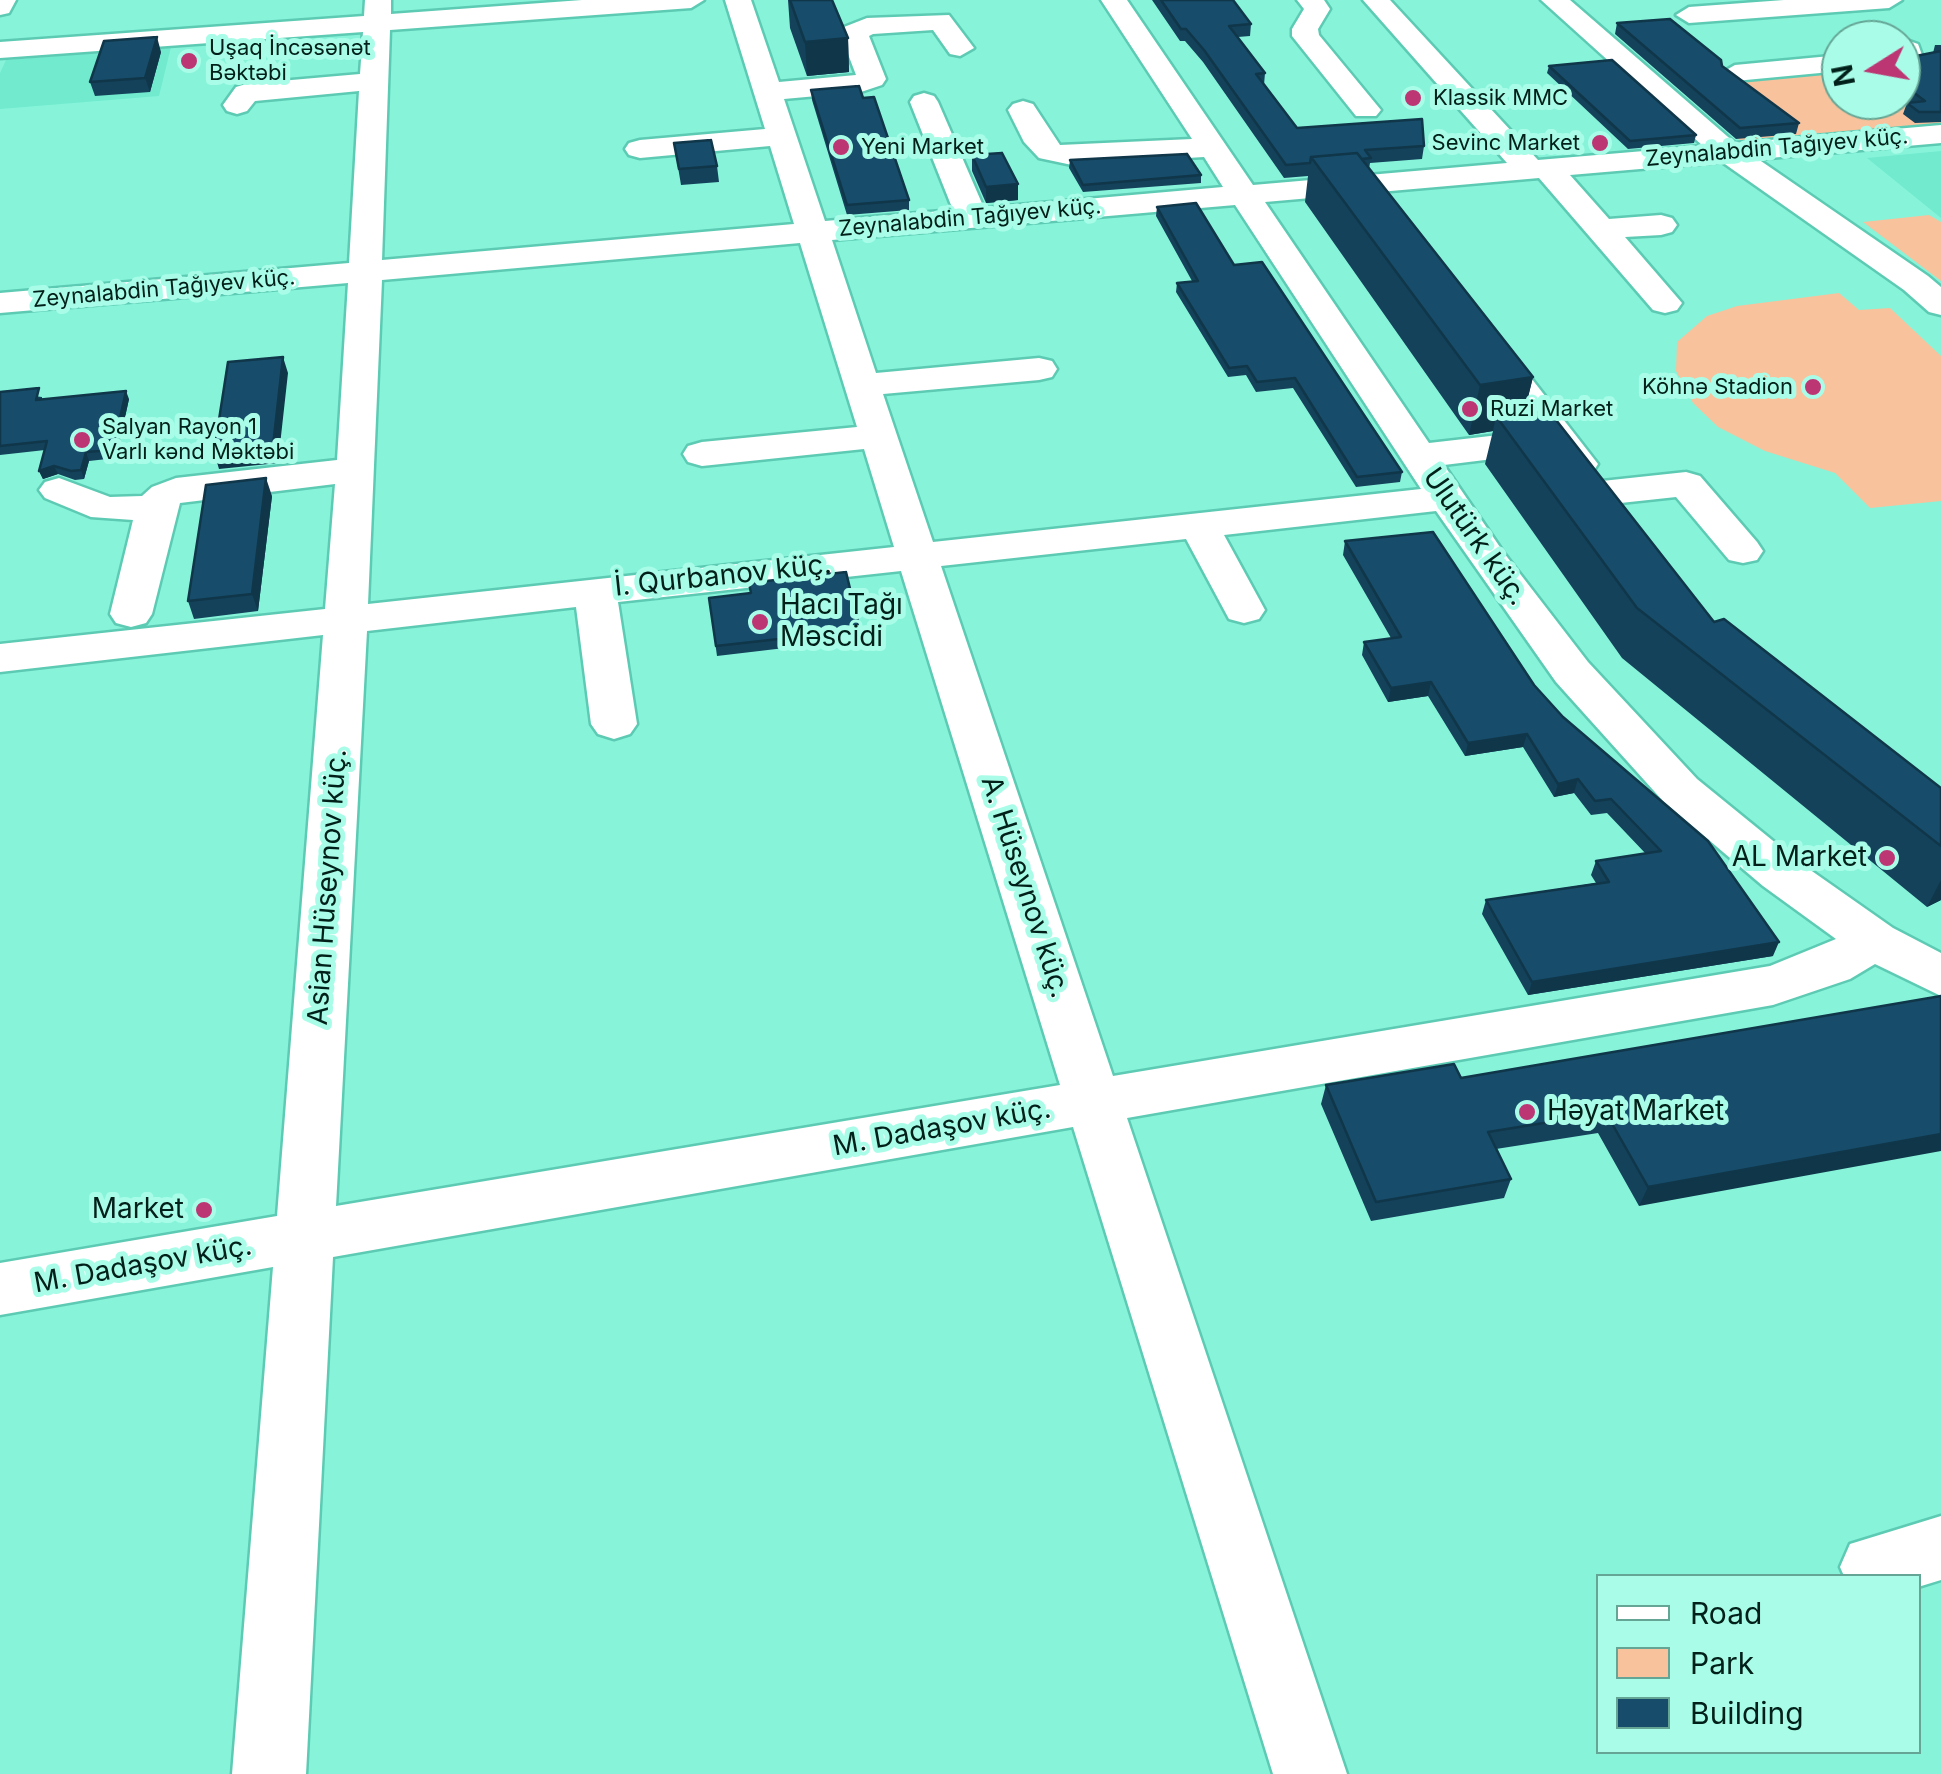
<!DOCTYPE html>
<html>
<head>
<meta charset="utf-8">
<style>
	body { margin:0 }
	#map { position:relative; width:1941px; height:1774px; overflow:hidden; background:#87f4da; font-family:Inter,sans-serif }
	canvas { display:block }
	.legend { position:absolute; left:1596px; top:1574px; width:325px; height:180px; box-sizing:border-box; background:#a9fde8; border:2px solid #65a595; margin:0; padding:12px 18px; list-style:none; font-size:30px; color:#002019 }
	.legend li { display:flex; align-items:center; gap:20px; height:50px }
	.legend b { width:50px; border:2px solid #65a595 }
	.north { position:absolute; left:1821px; top:20px; width:100px; height:100px; box-sizing:border-box; background:#a9fde8; border:2px solid #65a595; border-radius:50%; rotate:259deg; font-size:28px; font-weight:700; line-height:40px; text-align:center; color:#002019 }
	.north::after { content:''; display:block; margin:auto; width:35px; height:45px; background:#bd3674; clip-path:polygon(50% 0,100% 100%,50% 72%,0 100%) }
</style>
</head>
<body>
<div id="map">
<canvas width="1941" height="1774"></canvas>
<ul class="legend">
<li><b style="height:12px;background:#fff"></b>Road</li>
<li><b style="height:28px;background:#f7c29c"></b>Park</li>
<li><b style="height:28px;background:#174d6a"></b>Building</li>
</ul>
<div class="north">N</div>
</div>
<script>
const ctx = document.querySelector('canvas').getContext('2d');
ctx.lineJoin = 'round';
function fill(path, color) {
  ctx.fillStyle = color;
  ctx.fill(path, 'evenodd');
}
function toPath(rows) {
  const path = new Path2D();
  for (const r of rows) {
    path.moveTo(r[0], r[1]);
    for (let i = 2; i < r.length; i += 2) path.lineTo(r[i], r[i + 1]);
  }
  return path;
}
function trace(path, color, width, dash) {
  ctx.strokeStyle = color;
  ctx.lineWidth = width;
  ctx.lineCap = dash ? 'butt' : 'round';
  ctx.setLineDash(dash || []);
  ctx.stroke(path);
}
function drawText(font, color, halo, rows, align = 'center') {
  ctx.font = font + ' Inter,sans-serif';
  ctx.lineWidth = 10;
  ctx.setLineDash([]);
  ctx.textBaseline = 'middle';
  ctx.strokeStyle = halo;
  ctx.fillStyle = color;
  for (const [text, x, y, turn = 0] of rows) {
    ctx.save();
    ctx.translate(x, y);
    ctx.rotate((+turn || 0) * Math.PI / 180);
    ctx.textAlign = isNaN(turn) ? turn : align;
    if (halo) ctx.strokeText(text, 0, 0);
    ctx.fillText(text, 0, 0);
    ctx.restore();
  }
}
fill(toPath([
	[171,47,159,96,0,109,0,73,6,60],
	[1941,151,1941,218,1867,158]
]), '#71eace');
fill(toPath([
	[1841,67,1841,100,1901,100,1901,77,1941,107,1941,125,1743,143,1673,83],
	[1929,215,1941,222,1941,281,1863,222],
	[1839,293,1859,310,1890,308,1941,356,1941,501,1870,508,1835,473,1765,451,1718,427,1693,403,1676,371,1677,342,1707,316,1737,306]
]), '#f7c29c');
const minor = toPath([
	[0,0,16,0,9,13,0,15,0,0],
	[365,0,391,0,391,14,582,0,704,0,691,8,390,30,382,260,794,224,770,146,640,158,629,155,625,149,629,143,640,140,765,129,725,0,751,0,779,82,856,75,840,33,844,27,867,18,949,15,974,48,960,56,950,54,933,30,873,34,869,36,886,79,882,85,861,92,784,99,825,221,953,210,910,102,914,96,924,93,934,96,938,102,984,208,1223,187,1204,157,1072,165,1039,158,1024,142,1008,110,1013,104,1023,101,1033,104,1060,145,1192,139,1101,0,1127,0,1253,185,1507,163,1363,0,1390,0,1538,160,1703,146,1541,0,1570,0,1735,143,1941,125,1941,143,1758,159,1928,276,1941,287,1941,315,1929,312,1904,290,1722,162,1570,175,1609,219,1661,215,1672,218,1677,225,1672,232,1661,235,1625,237,1682,303,1677,310,1665,313,1653,310,1539,178,1265,202,1429,443,1534,431,1469,346,1474,338,1487,335,1500,338,1598,464,1593,472,1579,476,1565,472,1550,452,1444,465,1504,553,1588,662,1697,779,1799,862,1893,928,1941,953,1941,996,1875,964,1850,979,1773,1005,1127,1118,1347,1774,1273,1774,1073,1127,333,1257,306,1774,232,1774,273,1267,0,1315,0,1263,277,1216,323,635,0,672,0,644,325,609,335,484,180,503,152,614,146,623,131,627,116,623,110,614,133,520,91,517,45,498,39,490,45,482,59,478,110,497,142,496,152,487,176,478,337,460,348,283,0,313,0,293,349,263,359,91,255,101,247,111,237,114,227,111,223,105,236,87,246,84,360,74,363,32,0,58,0,42,364,16,365,0],
	[1235,205,1421,489,933,542,883,394,1039,380,1052,377,1057,369,1052,361,1039,358,876,373,832,240,1235,205],
	[800,243,857,427,702,442,688,446,683,454,688,462,702,466,864,449,894,547,368,604,382,280,800,243],
	[1436,511,1556,682,1663,801,1763,886,1836,939,1770,966,1113,1076,941,566,1186,539,1229,619,1244,623,1259,619,1265,610,1224,535,1436,511],
	[901,571,1060,1085,336,1206,367,631,576,607,591,724,598,734,614,739,630,734,637,724,618,602,901,571],
	[1297,0,1324,0,1330,9,1318,29,1319,35,1376,104,1381,110,1376,116,1356,116,1292,36,1292,29,1304,9,1297,0],
	[1784,0,1902,0,1889,8,1689,23,1676,15,1689,7,1784,0],
	[1901,38,1918,44,1922,55,1918,61,1901,65,1901,40,1892,40,1901,38],
	[1841,55,1841,71,1735,81,1721,73,1735,65,1841,55],
	[1686,472,1700,476,1757,542,1763,551,1757,560,1743,563,1729,560,1676,497,1602,505,1588,501,1582,493,1588,485,1602,481,1686,472],
	[1941,1516,1941,1580,1918,1587,1918,1576,1844,1576,1840,1567,1850,1544,1941,1516]
]);
trace(minor, '#5dcbb3', 5);
fill(minor, '#fff');
fill(toPath([
	[788,0,832,0,848,38,849,72,807,76,790,28],
	[1152,0,1236,0,1233,0,1251,24,1250,36,1238,37,1265,73,1264,85,1297,128,1424,146,1422,159,1370,163,1369,169,1533,377,1524,413,1714,622,1941,788,1941,900,1927,907,1622,658,1485,464,1493,431,1469,435,1305,202,1308,176,1284,178,1203,62,1185,41,1180,41],
	[1617,23,1722,66,1799,123,1796,134,1736,139,1615,34],
	[1935,45,1941,45,1941,122,1915,123,1903,114,1907,103,1908,103,1901,97,1901,54,1906,58,1933,53],
	[161,52,150,92,95,96,90,82],
	[1549,66,1696,135,1694,143,1628,149,1547,73],
	[811,90,909,200,909,210,847,215,812,100],
	[674,143,717,166,719,182,681,185],
	[972,155,1018,184,1018,200,986,203,972,171],
	[1070,160,1201,175,1201,183,1083,192,1069,168],
	[1157,207,1234,265,1402,472,1400,482,1356,487,1293,388,1256,392,1246,375,1228,377,1176,292,1177,283,1192,281,1156,216],
	[0,392,42,397,42,399,129,399,116,458,89,461,84,479,75,480,58,474,43,479,39,471,45,450,0,455],
	[272,496,258,611,194,619,188,601],
	[1345,541,1534,685,1773,956,1528,995,1482,914,1486,900,1596,883,1591,875,1596,861,1646,854,1607,813,1591,815,1574,793,1554,797,1523,747,1465,756,1428,696,1388,702,1362,655,1364,642,1391,638,1343,555],
	[709,598,860,630,861,639,717,656],
	[1941,996,1639,1206,1598,1133,1496,1149,1511,1179,1504,1198,1371,1221,1321,1104,1326,1085,1461,1078]
]), '#14425b');
fill(toPath([
	[157,37,161,52,150,92,145,78],
	[848,38,849,72,807,76,805,42],
	[1018,184,1018,200,986,203,986,187],
	[283,357,288,373,278,463,219,469,214,452],
	[1533,377,1521,426,1496,416,1493,431,1469,435,1480,385],
	[126,391,129,399,116,458,113,450],
	[86,452,89,461,84,479,81,470],
	[54,466,58,474,43,479,39,471],
	[266,478,272,496,258,611,252,594],
	[1431,682,1428,696,1388,702,1391,688],
	[1527,734,1523,747,1465,756,1468,743],
	[1578,779,1574,793,1554,797,1558,784],
	[1941,880,1941,900,1927,907],
	[1779,942,1773,956,1528,995,1532,982],
	[1941,1134,1941,1151,1639,1206,1648,1187]
]), '#10364a');
const building = toPath([
	[790,0,832,0,848,38,805,42,790,0],
	[1161,0,1233,0,1251,24,1229,26,1265,73,1256,74,1297,128,1422,119,1424,146,1365,150,1371,158,1362,159,1357,153,1311,157,1310,163,1286,165,1204,50,1186,29,1181,29,1161,0],
	[1670,19,1721,60,1722,66,1799,123,1740,128,1617,23,1670,19],
	[157,37,145,78,90,82,104,41,157,37],
	[1941,51,1941,112,1919,112,1907,103,1925,101,1901,83,1901,54,1906,58,1941,51],
	[1612,60,1696,135,1630,141,1549,66,1612,60],
	[859,86,863,98,874,97,909,200,847,205,811,90,859,86],
	[711,140,717,166,679,169,674,143,711,140],
	[1002,153,1018,184,986,187,972,155,1002,153],
	[1357,153,1533,377,1480,385,1311,157,1357,153],
	[1187,154,1201,175,1083,185,1070,160,1187,154],
	[1196,203,1234,265,1262,262,1402,472,1357,477,1295,378,1257,382,1247,366,1229,368,1177,283,1198,281,1157,207,1196,203],
	[283,357,273,446,214,452,228,362,283,357],
	[39,388,36,400,126,391,113,450,86,452,81,470,71,471,54,466,39,471,47,441,0,446,0,392,39,388],
	[1549,411,1714,622,1724,619,1941,788,1941,846,1637,608,1496,416,1549,411],
	[266,478,252,594,188,601,206,485,266,478],
	[1433,532,1534,685,1563,717,1708,841,1779,942,1532,982,1486,900,1609,882,1596,861,1661,851,1611,799,1595,801,1578,779,1558,784,1527,734,1468,743,1431,682,1391,688,1364,642,1401,637,1345,541,1433,532],
	[846,572,860,630,716,646,709,598,751,593,749,583,846,572],
	[1941,996,1941,1134,1648,1187,1606,1113,1488,1132,1511,1179,1376,1202,1326,1085,1454,1064,1461,1078,1941,996]
]);
fill(building, '#174d6a');
trace(building, '#10364a', 2.5);
for (const [x, y, r, color] of [
	[189,61,10,"#bd3674"],
	[1413,98,10,"#bd3674"],
	[1600,143,10,"#bd3674"],
	[841,147,10,"#bd3674"],
	[1813,387,10,"#bd3674"],
	[1470,409,10,"#bd3674"],
	[82,440,10,"#bd3674"],
	[760,622,10,"#bd3674"],
	[1887,858,10,"#bd3674"],
	[1527,1112,10,"#bd3674"],
	[204,1210,10,"#bd3674"]
]) {
  const dot = new Path2D();
  dot.arc(x, y, r, 0, 2 * Math.PI);
  ctx.fillStyle = color;
  ctx.fill(dot);
  trace(dot, '#a9fde8', 4);
}
drawText('22px', '#002019', '#a9fde8', [
	["Uşaq İncəsənət",209,48],
	["Bəktəbi",209,73],
	["Klassik MMC",1433,98],
	["Sevinc Market",1580,143,"right"],
	["Yeni Market",861,147],
	["Köhnə Stadion",1793,387,"right"],
	["Ruzi Market",1490,409],
	["Salyan Rayon 1",102,427],
	["Varlı kənd Məktəbi",102,452]
], 'left');
drawText('22px', '#002019', '#a9fde8', [
	["Zeynalabdin Tağıyev küç.",1777,148,-5],
	["Zeynalabdin Tağıyev küç.",970,218,-5],
	["Zeynalabdin Tağıyev küç.",164,289,-5]
]);
drawText('28px', '#002019', '#a9fde8', [
	["Ulutürk küç.",1475,537,55],
	["İ. Qurbanov küç.",723,576,-6],
	["Asian Hüseynov küç.",328,887,-86],
	["A. Hüseynov küç.",1025,887,72],
	["M. Dadaşov küç.",942,1128,-10],
	["M. Dadaşov küç.",143,1265,-10]
]);
drawText('28px', '#002019', '#a9fde8', [
	["Hacı Tağı",780,606],
	["Məscidi",780,638],
	["AL Market",1867,858,"right"],
	["Həyat Market",1547,1112],
	["Market",184,1210,"right"]
], 'left');
</script>
</body>
</html>
